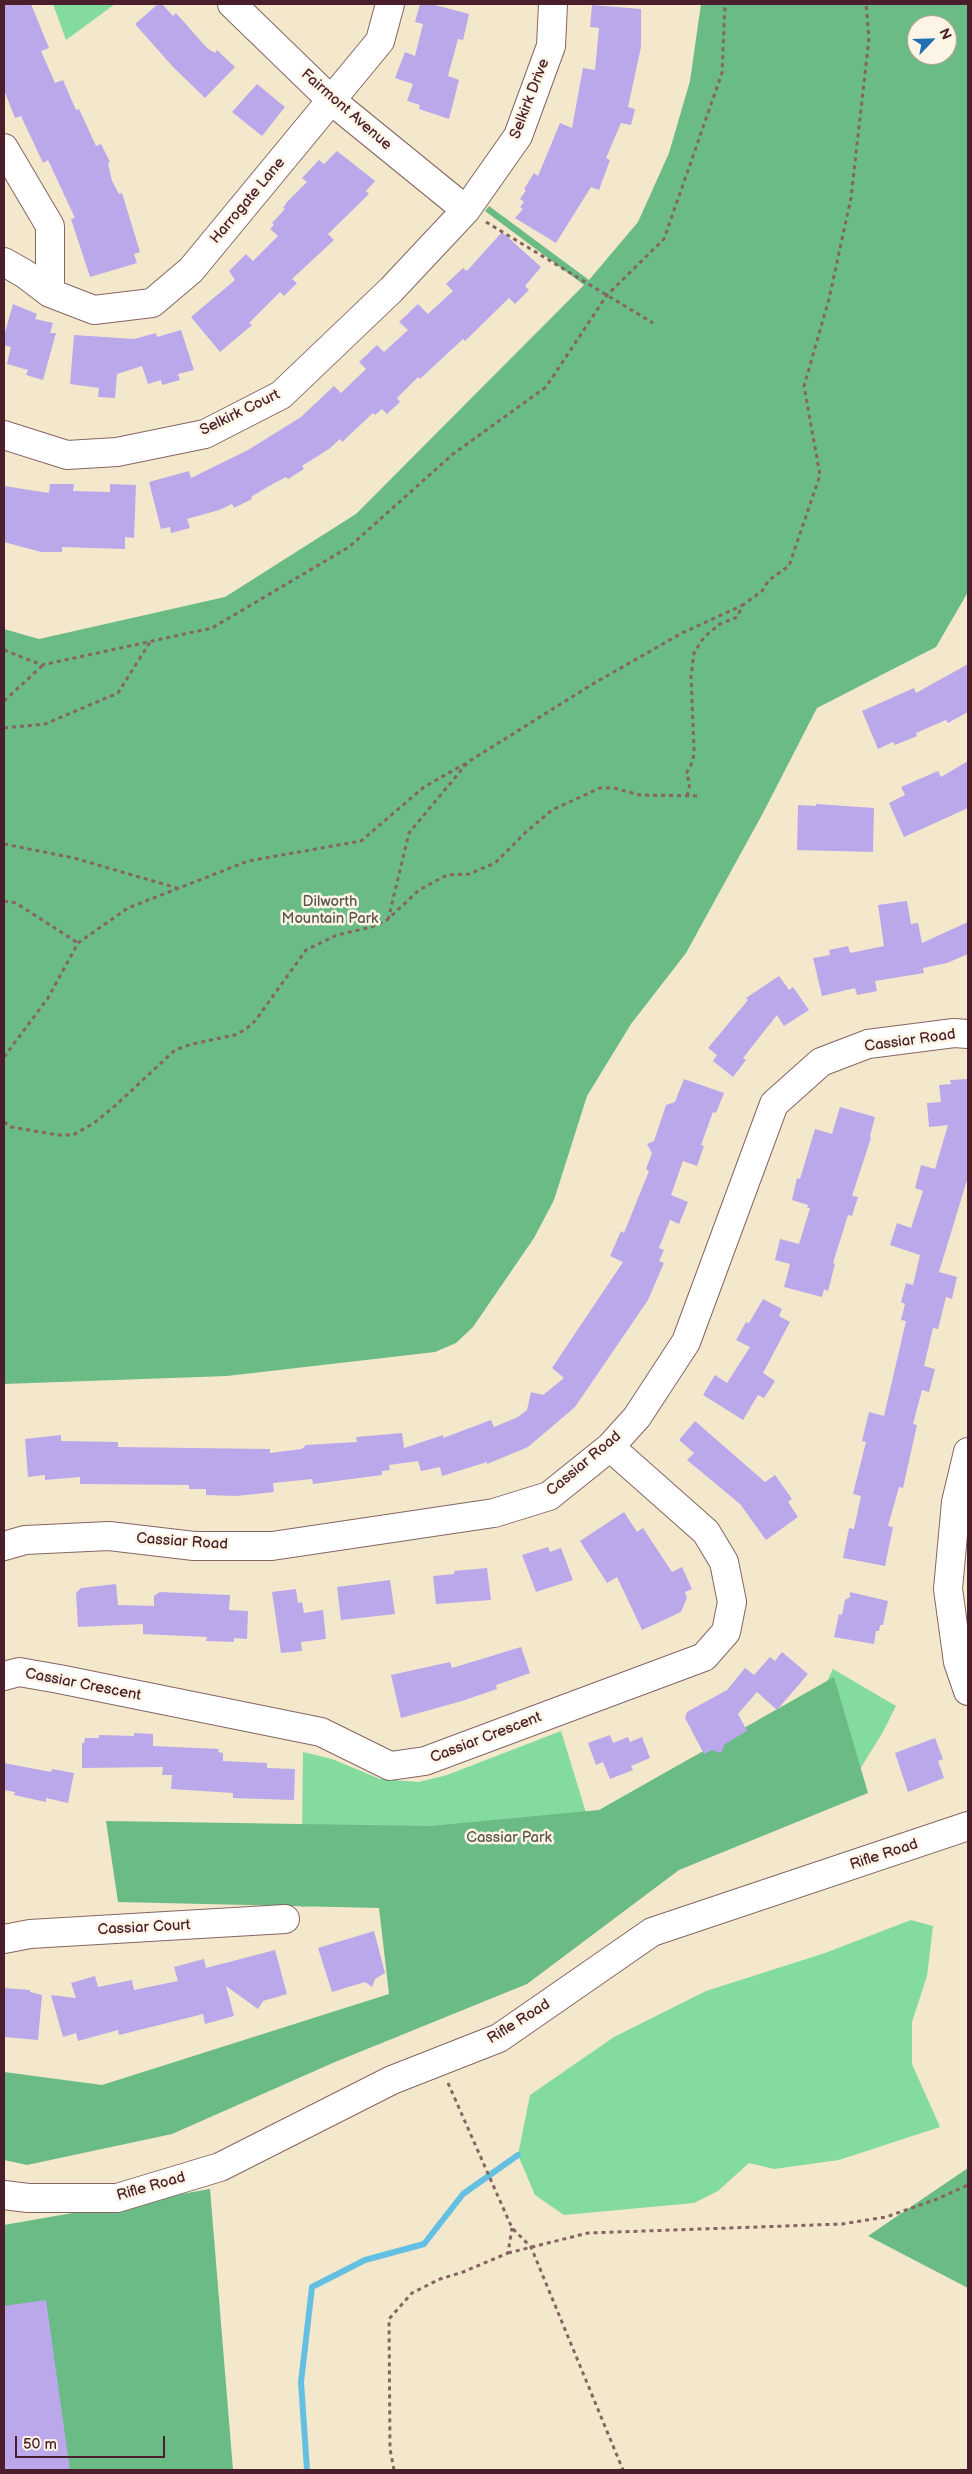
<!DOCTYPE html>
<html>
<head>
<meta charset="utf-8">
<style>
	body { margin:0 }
	#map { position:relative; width:972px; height:2474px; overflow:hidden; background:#f3e8cc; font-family:"Balsamiq Sans",sans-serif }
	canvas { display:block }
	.frame { position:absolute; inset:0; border:5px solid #4a1f2b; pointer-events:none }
	.north { position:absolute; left:907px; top:15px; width:50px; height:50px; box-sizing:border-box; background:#fcf5e5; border:1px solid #b59f9b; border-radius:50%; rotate:66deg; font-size:14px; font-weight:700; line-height:20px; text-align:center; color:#4a1f2b }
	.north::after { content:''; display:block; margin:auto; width:18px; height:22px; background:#1f6fb2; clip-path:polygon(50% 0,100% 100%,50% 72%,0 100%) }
	.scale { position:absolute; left:15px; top:2436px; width:150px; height:22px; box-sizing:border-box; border:2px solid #4a1f2b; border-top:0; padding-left:6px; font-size:15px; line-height:18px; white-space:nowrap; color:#4a1f2b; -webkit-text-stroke:4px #fcf5e5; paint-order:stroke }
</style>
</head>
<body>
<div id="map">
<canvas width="972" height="2474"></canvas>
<div class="frame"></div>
<div class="north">N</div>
<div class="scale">50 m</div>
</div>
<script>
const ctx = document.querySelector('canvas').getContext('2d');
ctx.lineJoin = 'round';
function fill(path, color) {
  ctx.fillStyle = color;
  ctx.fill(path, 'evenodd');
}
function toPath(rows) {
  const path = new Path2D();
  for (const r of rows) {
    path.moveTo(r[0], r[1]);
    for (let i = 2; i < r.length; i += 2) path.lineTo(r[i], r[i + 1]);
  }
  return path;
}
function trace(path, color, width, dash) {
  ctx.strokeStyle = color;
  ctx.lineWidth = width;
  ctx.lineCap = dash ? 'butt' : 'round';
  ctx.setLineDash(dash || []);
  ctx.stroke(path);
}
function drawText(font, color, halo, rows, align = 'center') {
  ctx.font = font + ' "Balsamiq Sans",sans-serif';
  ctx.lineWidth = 5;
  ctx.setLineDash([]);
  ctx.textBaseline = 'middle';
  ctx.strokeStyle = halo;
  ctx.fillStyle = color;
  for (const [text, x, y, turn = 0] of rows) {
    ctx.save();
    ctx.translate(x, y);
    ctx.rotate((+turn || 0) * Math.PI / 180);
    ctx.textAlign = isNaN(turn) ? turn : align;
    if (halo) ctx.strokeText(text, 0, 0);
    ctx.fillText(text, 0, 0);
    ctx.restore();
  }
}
fill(toPath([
	[53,4,115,4,66,40],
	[833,1669,896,1706,883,1732,842,1798,452,1895,301,1907,303,1752,332,1759,380,1779,419,1782,447,1775,561,1731,595,1842,788,1761],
	[911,1920,933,1926,927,1976,912,2022,912,2064,940,2127,839,2160,774,2169,749,2163,718,2191,694,2203,564,2215,535,2195,518,2155,530,2095,614,2037,706,1991,825,1953]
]), '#84db9f');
fill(toPath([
	[701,4,968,4,968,592,936,647,817,708,763,813,686,953,631,1024,587,1096,554,1200,534,1238,473,1327,456,1343,435,1352,227,1376,4,1384,4,629,39,639,225,597,356,514,584,285,485,211,489,206,589,280,638,222,669,153,690,81],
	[917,25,947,25,947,55,917,55],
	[834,1677,868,1793,679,1870,527,1984,335,2062,172,2134,27,2165,4,2160,4,2072,102,2085,389,1994,379,1908,118,1902,106,1821,430,1826,599,1810],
	[968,2168,968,2288,868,2236],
	[210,2189,233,2470,4,2470,4,2225]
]), '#6bbb86');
trace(toPath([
	[307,2470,301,2382,312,2287,365,2260,424,2244,463,2194,518,2155]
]), '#64c0e2', 6);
fill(toPath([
	[4,4,31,4,49,48,41,51,55,83,63,80,76,110,79,109,96,146,101,144,110,162,108,163,112,181,119,194,122,193,140,252,134,254,137,263,90,277,71,219,75,218,48,160,43,163,21,116,15,118,4,90],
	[158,4,162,4,173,16,176,13,207,48,215,53,217,50,235,67,205,98,173,67,135,24],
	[420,4,431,4,469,14,463,40,458,39,448,76,459,80,449,119,419,109,420,105,407,101,413,84,395,78,405,52,415,56,423,24,415,22],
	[592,5,641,9,641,47,628,107,635,109,631,125,621,123,606,158,610,160,599,190,591,187,556,243,515,218,523,209,520,207,524,202,520,199,526,190,524,189,534,173,538,176,560,123,572,128,583,68,595,70,599,28,590,27],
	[257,84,285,107,262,136,232,112],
	[337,151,375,181,366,191,369,194,328,234,334,240,292,279,297,283,284,296,280,292,249,323,252,325,220,352,191,317,235,280,229,271,246,254,253,261,278,236,270,229,274,225,272,223,285,209,283,208,287,202,307,182,302,178,319,160,324,164],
	[502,232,541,267,525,286,529,290,515,304,509,298,465,341,463,339,420,379,418,377,397,398,400,402,387,414,382,409,375,415,373,413,342,442,340,439,329,449,302,466,304,469,288,479,286,477,269,486,251,497,252,499,234,508,232,504,219,510,187,519,190,528,171,533,170,527,161,529,149,482,189,471,191,478,248,450,301,417,334,386,341,393,366,369,359,362,377,345,384,352,408,330,399,322,418,304,428,314,453,291,446,284,463,268,467,271],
	[13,304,37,314,35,319,53,323,50,333,56,333,43,380,26,375,28,370,7,364,11,347,4,345,4,336],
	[181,330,194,370,178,374,180,380,162,385,161,380,148,384,142,366,117,374,115,398,98,397,99,388,70,384,74,335,134,339,156,333,157,337],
	[50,484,74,484,73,491,110,492,110,484,136,485,134,538,125,537,125,549,62,547,62,552,41,552,4,542,4,486,49,493],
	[968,664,968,712,948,723,946,720,916,733,917,736,895,745,893,742,878,749,862,711,914,688,916,693],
	[968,761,968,808,904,837,889,803,905,795,901,787,938,771,941,777],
	[816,804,874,808,873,852,797,850,798,805,816,806],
	[907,901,911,924,918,923,922,943,968,922,968,954,947,963,923,968,924,973,875,981,877,991,857,995,855,988,822,996,813,958,830,955,829,950,848,946,850,953,884,946,878,905],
	[779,976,789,990,793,987,809,1010,784,1026,777,1015,743,1058,746,1060,733,1077,713,1061,717,1055,708,1048,748,1000,746,998],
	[684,1079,724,1093,716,1113,713,1112,701,1145,704,1146,697,1166,683,1161,671,1195,688,1202,679,1224,670,1220,659,1248,664,1250,659,1261,664,1263,648,1300,575,1407,528,1447,487,1464,487,1462,442,1476,440,1467,421,1471,418,1461,389,1465,390,1470,382,1471,382,1475,313,1484,312,1479,273,1483,274,1492,236,1496,206,1495,206,1489,189,1489,189,1485,80,1484,80,1477,45,1480,45,1475,28,1477,25,1439,61,1435,61,1441,118,1442,118,1447,270,1449,270,1453,302,1449,306,1445,357,1442,356,1437,402,1433,404,1448,443,1435,443,1438,491,1420,494,1427,518,1417,527,1410,531,1392,543,1395,564,1378,552,1368,623,1262,610,1256,621,1231,624,1233,649,1171,646,1169,652,1153,647,1144,654,1141,666,1105,675,1102],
	[968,1079,968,1177,939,1272,957,1277,952,1299,946,1297,938,1329,933,1328,924,1366,935,1369,929,1392,922,1390,913,1424,917,1425,903,1488,899,1487,888,1526,893,1527,885,1566,843,1558,849,1528,854,1529,861,1496,853,1494,866,1442,862,1441,869,1412,884,1416,906,1321,901,1320,905,1304,901,1302,906,1283,913,1285,920,1255,890,1245,897,1223,911,1228,923,1191,915,1188,921,1165,935,1169,948,1125,929,1127,927,1103,941,1102,939,1085,951,1084,950,1080],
	[840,1107,875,1117,870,1136,871,1138,852,1196,858,1197,852,1216,848,1215,833,1263,835,1264,828,1291,824,1289,822,1297,784,1287,790,1264,775,1260,780,1239,799,1244,810,1208,807,1208,808,1205,792,1200,797,1178,800,1179,815,1129,832,1134],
	[763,1299,782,1309,779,1316,790,1322,763,1373,775,1381,764,1398,758,1395,743,1420,703,1395,715,1375,727,1383,750,1347,736,1340,746,1322,749,1323],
	[695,1421,765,1482,775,1475,792,1499,788,1502,798,1517,766,1540,740,1504,687,1460,694,1453,679,1440],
	[624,1512,637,1532,643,1528,672,1572,682,1567,692,1589,685,1592,687,1598,681,1612,642,1630,617,1577,607,1583,580,1541],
	[548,1547,550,1552,561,1548,573,1580,536,1592,522,1555],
	[487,1568,491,1600,436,1604,433,1576,454,1574,454,1571],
	[390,1580,395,1614,341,1620,337,1587],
	[116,1584,118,1605,154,1606,154,1596,160,1592,230,1595,229,1610,248,1611,247,1639,234,1638,234,1642,206,1641,207,1637,143,1634,143,1624,78,1627,76,1593,81,1588],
	[296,1589,298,1603,302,1602,304,1613,323,1610,326,1639,301,1642,302,1651,281,1653,272,1592],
	[850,1592,888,1601,883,1625,880,1625,879,1631,876,1631,874,1644,834,1637,839,1614,842,1615,845,1600,850,1597],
	[521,1647,530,1673,496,1685,497,1689,462,1701,401,1718,391,1675,450,1662,452,1668],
	[782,1652,808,1674,777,1710,757,1692,738,1714,747,1731,725,1744,721,1753,712,1750,704,1754,685,1718,687,1712,727,1690,745,1668,754,1675,770,1657,775,1661],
	[134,1733,153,1734,153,1746,219,1749,218,1752,223,1753,223,1761,267,1763,267,1768,295,1769,294,1800,233,1798,233,1793,171,1789,172,1775,162,1775,163,1767,82,1768,82,1743,84,1743,85,1738,99,1738,99,1735,134,1736],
	[610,1735,613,1743,628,1737,630,1742,642,1737,650,1758,631,1766,633,1770,610,1779,603,1762,596,1765,588,1743],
	[935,1738,943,1759,938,1761,944,1778,908,1792,895,1753],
	[4,1763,51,1772,52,1769,74,1773,68,1803,46,1798,46,1802,14,1795,15,1792,4,1790],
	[374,1931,385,1973,375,1979,372,1987,365,1982,332,1992,318,1948],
	[275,1950,287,1994,263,2001,258,2009,226,1986,234,2016,205,2024,203,2014,119,2035,118,2030,78,2041,76,2033,63,2037,51,1995,76,1998,71,1983,95,1976,98,1987,132,1980,134,1990,178,1981,174,1967,204,1959,206,1968],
	[4,1988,30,1990,30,1992,42,1995,38,2040,4,2037],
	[46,2300,70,2470,4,2470,4,2306]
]), '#baa8eb');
const minor = toPath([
	[232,4,332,101,466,210],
	[4,148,50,226,50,293],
	[4,262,25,274,50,293,94,310,152,303,191,270,380,41,390,4],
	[4,435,67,455,117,452,205,434,281,395,391,290,466,210,518,136,551,46,553,4],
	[968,1452,956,1502,948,1589,958,1662,968,1691],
	[4,1546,25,1540,109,1536,194,1546,272,1546,494,1513,549,1496,610,1447,637,1417,686,1342,774,1104,821,1062,868,1044,954,1033,968,1034],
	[4,1676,19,1672,59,1679,321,1732,390,1766,425,1761,704,1657,726,1632,732,1602,724,1562,706,1532,610,1447],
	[4,1939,30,1934,285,1919],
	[4,2195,28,2198,117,2198,220,2167,392,2080,499,2038,652,1932,968,1826]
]);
trace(minor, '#856563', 30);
trace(toPath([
	[486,222,653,323],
	[4,650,42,665,212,628,349,547,453,454,546,387,607,295,664,239,722,73,725,4],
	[4,701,42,666],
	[4,728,45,724,118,693,150,642],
	[687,796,690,783,686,774,693,761,694,749,691,676,694,653,704,637,720,624,737,617,743,605,762,591,769,580,789,566,820,475,804,386,829,299,851,198,869,38,866,4],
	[4,844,74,858,177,888],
	[4,901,16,903,78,943],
	[388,920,409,833,468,762,591,685,682,633,743,605],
	[4,1057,48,998,78,943,128,908,248,861,361,841,424,787,468,762],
	[4,1122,11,1127,58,1135,73,1135,94,1123,116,1105,175,1050,192,1044,235,1035,246,1029,255,1021,306,950,337,935,372,927,387,920,419,890,447,875,469,874,495,863,526,832,552,810,600,788,614,788,640,795,701,796],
	[448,2083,512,2228,531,2247,623,2470],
	[508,2253,588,2233,842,2224,886,2217,937,2199,968,2185],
	[394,2470,390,2449,389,2319,412,2293,440,2279,463,2272,508,2253,512,2228]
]), '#856563', 3, [4, 4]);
trace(minor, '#fff', 28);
drawText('15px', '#4a1f2b', '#fcf5e5', [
	["Selkirk Drive",530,99,-69],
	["Fairmont Avenue",346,110,41],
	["Harrogate Lane",248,201,-50],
	["Selkirk Court",240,413,-26],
	["Cassiar Road",910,1041,-8],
	["Cassiar Road",584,1464,-40],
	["Cassiar Road",182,1542,4],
	["Cassiar Crescent",83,1685,11],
	["Cassiar Crescent",486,1738,-21],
	["Rifle Road",884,1855,-18],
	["Cassiar Court",144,1928,-3],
	["Rifle Road",519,2022,-32],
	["Rifle Road",151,2187,-16]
]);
drawText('15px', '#5b574e', '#fcf5e5', [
	["Dilworth",330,902],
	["Mountain Park",330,919],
	["Cassiar Park",509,1838]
]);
</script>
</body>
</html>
